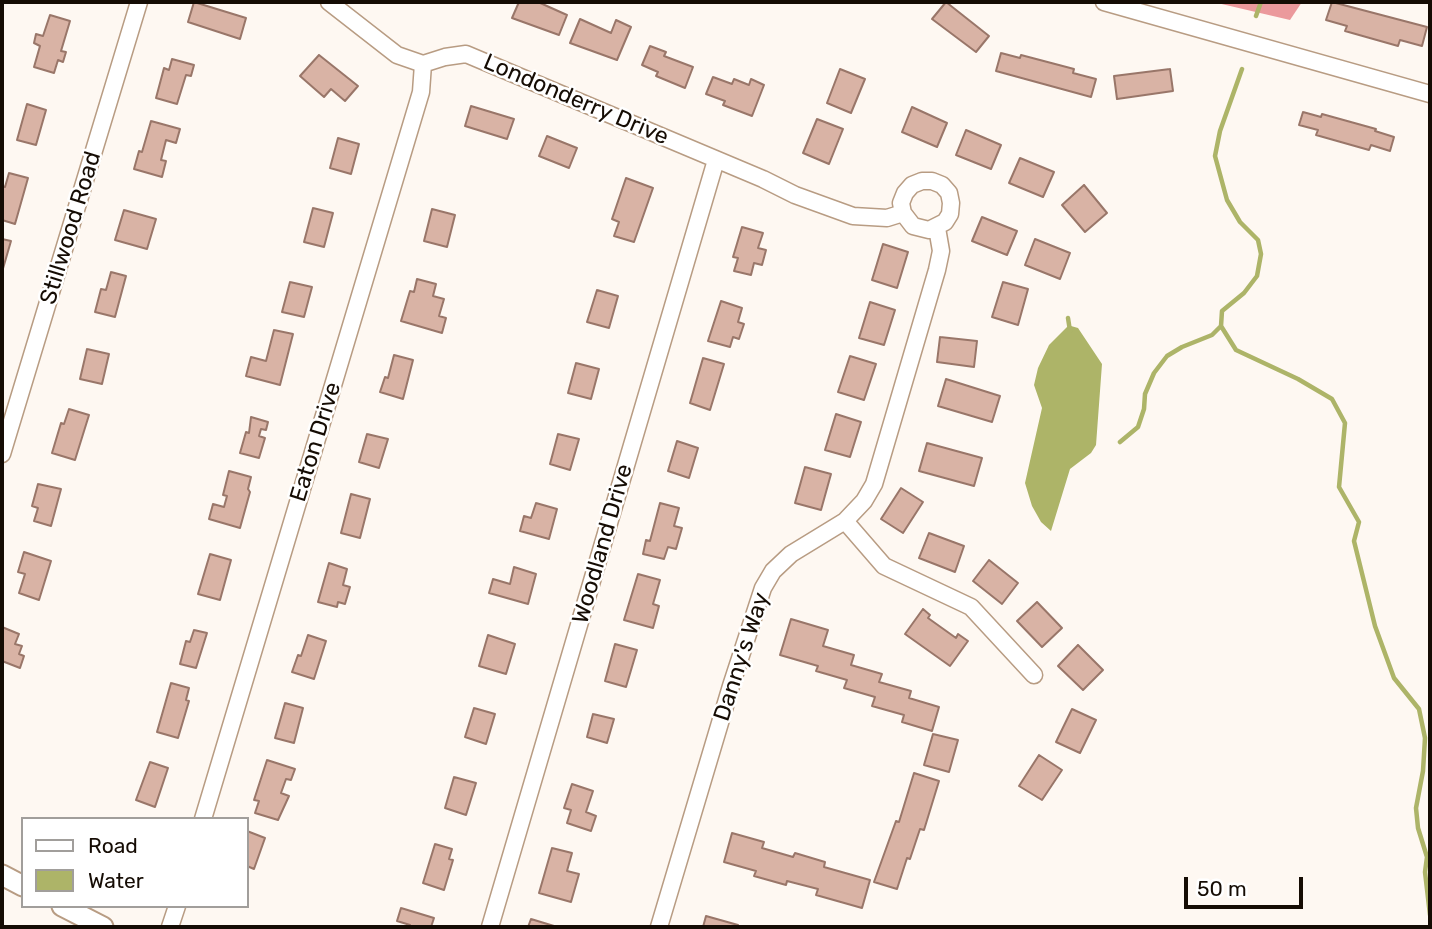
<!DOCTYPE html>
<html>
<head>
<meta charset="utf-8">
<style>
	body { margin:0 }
	#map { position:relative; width:1432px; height:929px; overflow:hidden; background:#fef8f2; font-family:Rubik,sans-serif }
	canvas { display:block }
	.frame { position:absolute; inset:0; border:4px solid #150c04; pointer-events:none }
	.legend { position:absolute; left:21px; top:817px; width:228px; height:91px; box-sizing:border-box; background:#fff; border:2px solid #a19e9b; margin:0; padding:9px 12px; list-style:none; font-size:21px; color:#150c04 }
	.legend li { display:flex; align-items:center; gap:14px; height:35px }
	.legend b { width:35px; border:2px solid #a19e9b }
	.scale { position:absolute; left:1184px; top:877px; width:119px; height:32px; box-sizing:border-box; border:4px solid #150c04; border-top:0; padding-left:9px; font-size:21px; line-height:24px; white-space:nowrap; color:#150c04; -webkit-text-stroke:5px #fff; paint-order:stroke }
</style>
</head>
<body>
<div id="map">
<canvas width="1432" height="929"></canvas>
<div class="frame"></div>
<ul class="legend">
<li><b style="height:9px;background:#fff"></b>Road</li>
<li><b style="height:19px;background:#adb468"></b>Water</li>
</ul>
<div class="scale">50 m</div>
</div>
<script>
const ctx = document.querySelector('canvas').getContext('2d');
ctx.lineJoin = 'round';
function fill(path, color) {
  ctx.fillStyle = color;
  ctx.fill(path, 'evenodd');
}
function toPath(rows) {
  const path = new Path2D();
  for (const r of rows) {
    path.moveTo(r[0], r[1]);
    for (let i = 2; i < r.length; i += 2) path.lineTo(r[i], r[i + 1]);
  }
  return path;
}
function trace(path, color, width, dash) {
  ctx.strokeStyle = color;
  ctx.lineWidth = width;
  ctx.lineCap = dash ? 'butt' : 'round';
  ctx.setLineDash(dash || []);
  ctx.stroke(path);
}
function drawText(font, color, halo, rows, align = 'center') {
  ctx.font = font + ' Rubik,sans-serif';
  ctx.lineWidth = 5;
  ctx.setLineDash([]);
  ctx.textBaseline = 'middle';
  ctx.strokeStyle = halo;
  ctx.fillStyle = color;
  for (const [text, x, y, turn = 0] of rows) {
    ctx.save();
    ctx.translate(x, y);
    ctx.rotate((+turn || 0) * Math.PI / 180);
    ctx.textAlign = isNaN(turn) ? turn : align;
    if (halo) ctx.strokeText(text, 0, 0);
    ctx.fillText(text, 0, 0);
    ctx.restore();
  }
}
fill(toPath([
	[1213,2,1302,2,1290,20]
]), '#eb999c');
fill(toPath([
	[1071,326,1078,328,1102,364,1096,445,1091,453,1070,469,1051,531,1041,522,1032,506,1025,483,1042,408,1034,385,1038,368,1049,345,1067,327]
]), '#adb468');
trace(toPath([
	[1256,16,1261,2],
	[1242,69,1220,131,1215,156,1227,200,1240,222,1258,240,1261,254,1257,276,1244,293,1222,311,1221,326,1236,350,1298,379,1332,399,1345,423,1339,487,1359,522,1354,541,1375,626,1394,678,1419,709,1425,738,1423,771,1416,808,1418,828,1427,857,1425,872,1430,915],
	[1068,318,1070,331],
	[1120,442,1138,427,1144,409,1145,394,1154,373,1167,356,1182,347,1212,335,1221,326]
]), '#adb468', 4.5);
const building = toPath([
	[194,2,246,18,240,39,188,22,194,2],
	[519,2,538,2,567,15,559,35,512,18,519,2],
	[946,2,989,36,976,52,932,19,946,2],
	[1332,2,1427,27,1422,46,1400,40,1398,46,1345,31,1347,26,1326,20,1332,2],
	[50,15,70,21,61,51,66,52,63,62,58,60,54,73,34,67,40,46,34,43,36,34,43,36,50,15],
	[580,19,611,33,616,20,631,27,617,60,570,43,580,19],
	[650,46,666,52,664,56,693,67,685,88,656,76,658,72,642,65,650,46],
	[1001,53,1020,58,1021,55,1074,69,1073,73,1096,79,1091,97,996,71,1001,53],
	[319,55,358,86,345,101,331,89,324,97,300,76,319,55],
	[172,59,194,65,191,76,186,75,177,104,156,98,164,68,169,70,172,59],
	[840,69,865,79,851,113,827,103,840,69],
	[1170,69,1173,91,1117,99,1114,76,1170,69],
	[713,77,732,84,734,79,749,85,751,79,764,85,752,116,723,105,725,101,706,94,713,77],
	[27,104,46,110,36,145,17,140,27,104],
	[471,106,514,119,507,139,465,126,471,106],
	[912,107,947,123,937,147,902,132,912,107],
	[1303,112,1321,117,1322,114,1376,129,1375,131,1394,137,1390,151,1371,145,1369,150,1316,135,1318,130,1299,125,1303,112],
	[817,119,843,129,829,164,803,153,817,119],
	[151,121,180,129,176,143,166,140,161,160,166,161,162,177,134,169,139,151,142,152,151,121],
	[966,130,1001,145,991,169,956,155,966,130],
	[547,136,577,148,569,168,539,156,547,136],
	[338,138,359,144,351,174,330,168,338,138],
	[1020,158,1054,172,1043,197,1009,183,1020,158],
	[9,173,28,178,15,224,2,220,2,186,5,187,9,173],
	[626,178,653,188,634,242,614,236,619,222,612,219,626,178],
	[1084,185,1107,213,1085,232,1062,205,1084,185],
	[313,208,333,213,324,247,304,242,313,208],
	[432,209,455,215,447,247,424,241,432,209],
	[124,210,156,219,147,249,115,240,124,210],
	[982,217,1017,231,1007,255,972,241,982,217],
	[742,227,763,233,758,248,766,250,762,265,754,263,751,275,734,271,738,258,733,257,742,227],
	[2,239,11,241,2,272,2,239],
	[1035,239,1070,253,1060,279,1025,265,1035,239],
	[883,244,908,252,897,288,872,280,883,244],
	[111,272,126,276,115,317,95,312,101,289,106,290,111,272],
	[417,279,436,284,433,296,444,299,439,316,446,318,442,333,401,321,410,291,414,292,417,279],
	[290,282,312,287,304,317,282,312,290,282],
	[1003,282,1028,289,1018,325,992,317,1003,282],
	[597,290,618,296,609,328,587,322,597,290],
	[721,301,742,308,738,322,744,324,739,339,733,337,730,347,708,341,721,301],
	[870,302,895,310,884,345,859,338,870,302],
	[274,330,293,334,280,385,246,376,251,357,266,361,274,330],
	[940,337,977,341,974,367,937,362,940,337],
	[87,349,109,354,102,384,80,379,87,349],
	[394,355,413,360,403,399,380,392,385,377,388,378,394,355],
	[850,356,876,364,864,400,838,392,850,356],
	[703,358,724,364,710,410,690,403,703,358],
	[576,363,599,369,591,399,568,393,576,363],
	[946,379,1000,396,992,422,938,406,946,379],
	[69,409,89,415,75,460,52,453,61,423,64,424,69,409],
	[836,414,861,422,850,457,825,450,836,414],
	[251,417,268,422,266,430,261,429,259,436,265,438,259,458,240,453,246,432,249,433,251,417],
	[367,434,388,439,379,468,359,462,367,434],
	[558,434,579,439,570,470,550,464,558,434],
	[677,441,698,448,689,478,668,471,677,441],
	[927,443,982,458,974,486,919,471,927,443],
	[805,467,831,474,821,510,795,503,805,467],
	[229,471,251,477,248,489,250,492,240,528,209,519,213,504,224,507,227,496,223,495,229,471],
	[38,484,61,489,51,526,34,521,38,508,32,506,38,484],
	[901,488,923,502,903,533,881,519,901,488],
	[351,494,370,499,360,538,341,533,351,494],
	[536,503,557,509,549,539,520,531,524,516,531,518,536,503],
	[660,503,679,508,674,526,682,528,676,549,668,547,664,559,643,554,646,540,650,541,660,503],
	[929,533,964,546,955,572,919,558,929,533],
	[24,552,51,561,39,600,19,593,25,574,18,572,24,552],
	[210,554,231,560,220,600,198,594,210,554],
	[989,560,1018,583,1002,604,973,581,989,560],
	[329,563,347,569,343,585,350,587,345,604,338,602,337,607,318,602,329,563],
	[514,567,536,574,528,604,489,593,493,579,510,584,514,567],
	[638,574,660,580,653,604,659,606,653,628,624,620,638,574],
	[1037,602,1062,628,1042,647,1017,621,1037,602],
	[923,609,930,615,928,618,956,638,958,634,968,641,950,666,905,634,923,609],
	[791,619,828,630,823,646,854,655,851,665,882,674,879,682,911,691,909,698,939,707,932,731,902,722,904,715,872,706,875,697,844,688,847,680,816,671,818,666,780,655,791,619],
	[2,627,19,634,15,644,22,646,19,654,24,656,20,668,2,661,2,627],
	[194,630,207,633,196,668,180,664,186,641,190,642,194,630],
	[308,635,326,641,314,679,292,672,298,655,301,656,308,635],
	[488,635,515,644,506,674,479,666,488,635],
	[615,644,637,650,626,687,605,681,615,644],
	[1078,645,1103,670,1083,690,1058,666,1078,645],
	[171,683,189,688,186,700,189,701,178,738,157,732,171,683],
	[285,703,303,708,294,743,275,738,285,703],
	[474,708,495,714,486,744,465,737,474,708],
	[1072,709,1096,720,1080,753,1056,742,1072,709],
	[593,714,614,719,607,743,587,737,593,714],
	[933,734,958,740,949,772,924,765,933,734],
	[1039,755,1062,770,1042,800,1019,786,1039,755],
	[267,760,295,769,291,780,286,779,281,793,289,796,278,820,255,813,259,801,254,800,267,760],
	[150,762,168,768,155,807,136,800,150,762],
	[914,773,939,781,924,830,920,829,910,859,907,858,897,889,874,882,896,821,899,822,914,773],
	[454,777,476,783,466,815,445,808,454,777],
	[572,784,593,791,586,812,596,816,591,831,567,823,571,810,564,808,572,784],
	[247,831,265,838,254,869,247,866,247,831],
	[732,833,764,842,762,848,793,857,795,853,825,862,824,867,870,880,862,908,816,895,818,889,787,881,786,885,754,876,756,871,724,862,732,833],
	[435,844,452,849,449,859,453,860,444,890,423,883,435,844],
	[552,848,572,853,567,871,579,874,571,902,539,893,552,848],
	[401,908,434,918,431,927,410,927,410,925,397,921,401,908],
	[706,916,738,925,738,927,703,927,706,916],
	[531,919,554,926,553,927,528,927,531,919]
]);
fill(building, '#d9b3a5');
trace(building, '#997669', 2);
const minor = toPath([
	[329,2,397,55,423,64,445,57,466,54,763,179,795,195,853,216,887,218,903,213,913,226,929,230,945,222,950,214,951,203,949,193,942,185,932,181,922,181,912,185,905,193,901,203,903,213],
	[1104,2,1430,94],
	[2,454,139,2],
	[845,521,884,566,971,607,1034,675],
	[203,819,421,92,423,64],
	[170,927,177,906],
	[490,927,716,160],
	[659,927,731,686,763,588,773,571,791,554,845,521,864,501,874,484,937,270,941,251,937,228]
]);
const tertiary = toPath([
	[2,875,23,886],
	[62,906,103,927]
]);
trace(minor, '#b89c83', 19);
trace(tertiary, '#b89c83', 23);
trace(minor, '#fff', 16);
trace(tertiary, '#fff', 19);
drawText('23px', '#150c04', '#fff', [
	["Londonderry Drive",576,100,23],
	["Stillwood Road",71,228,-73],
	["Eaton Drive",316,442,-73],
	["Woodland Drive",603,544,-74],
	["Danny's Way",742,657,-72]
]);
</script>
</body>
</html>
